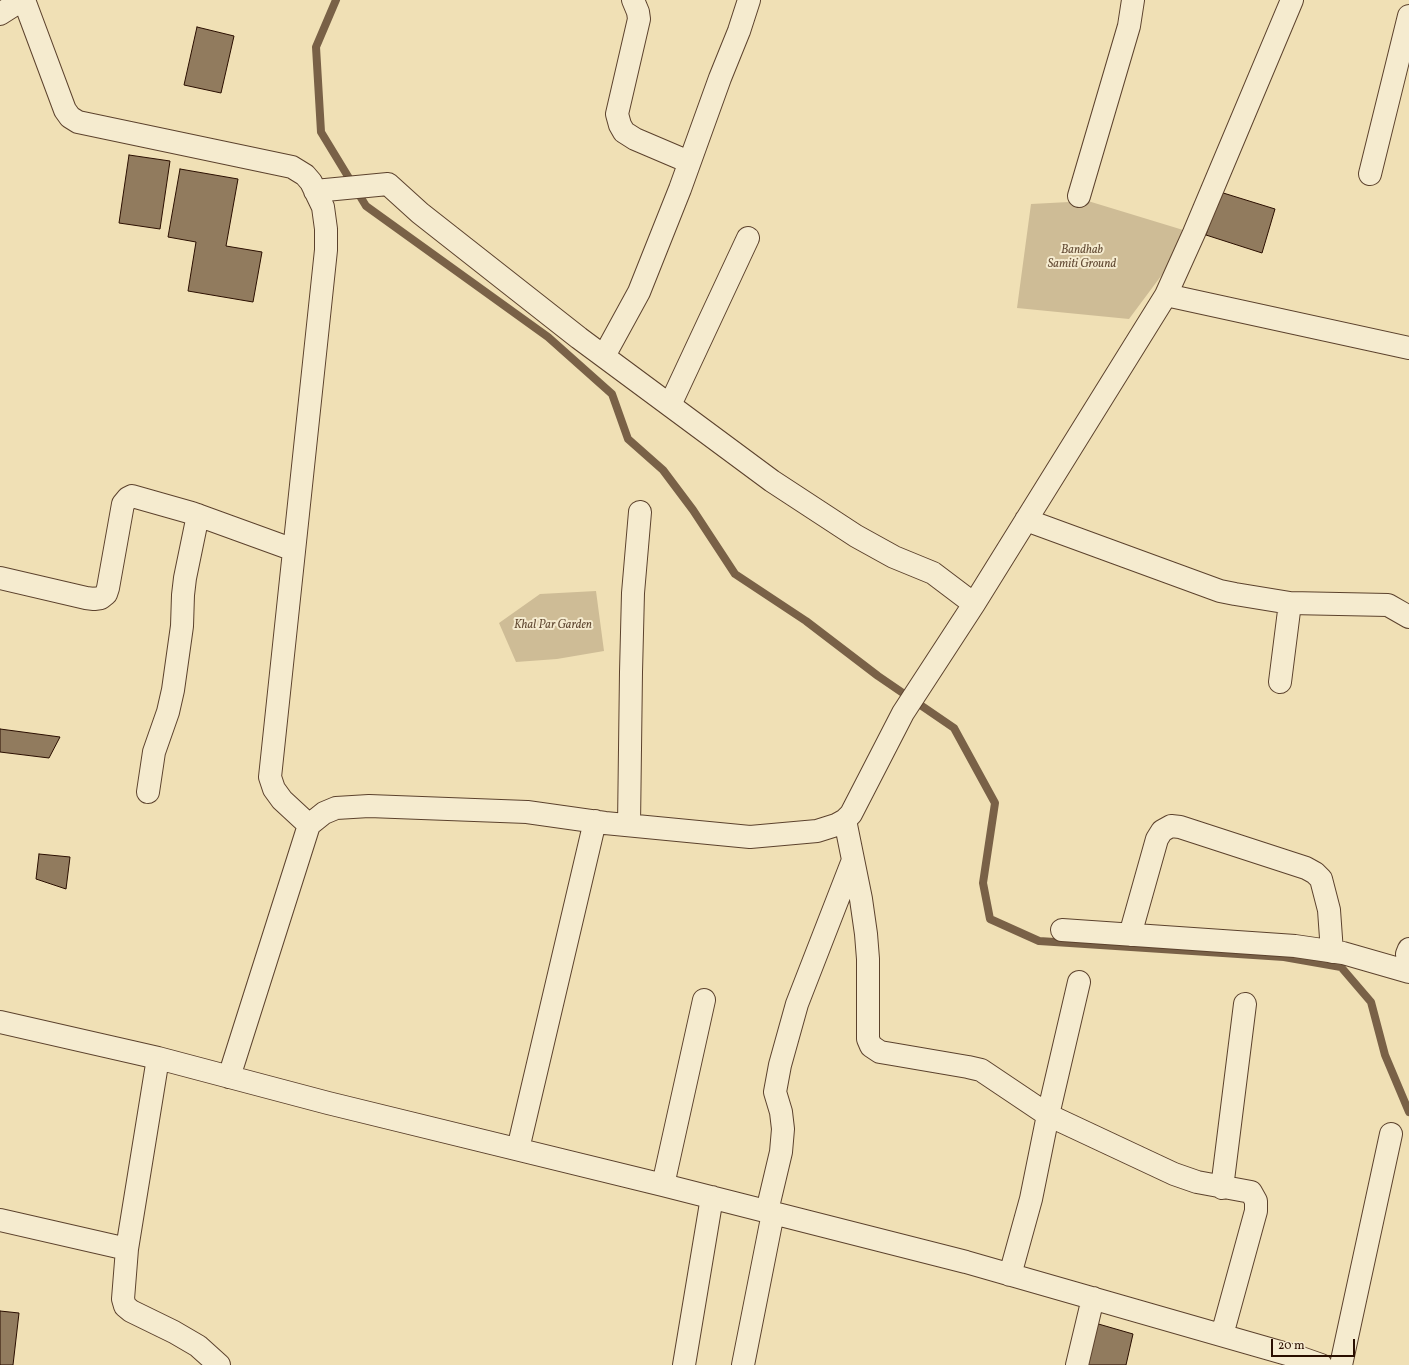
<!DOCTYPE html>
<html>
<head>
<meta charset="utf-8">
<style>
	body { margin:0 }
	#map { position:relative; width:1409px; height:1365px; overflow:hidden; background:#f0e0b5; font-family:Vollkorn,serif }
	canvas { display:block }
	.scale { position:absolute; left:1271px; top:1339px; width:84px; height:18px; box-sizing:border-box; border:2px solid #2a0e00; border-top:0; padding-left:5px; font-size:12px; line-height:14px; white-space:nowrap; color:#2a0e00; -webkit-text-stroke:3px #f5ebcf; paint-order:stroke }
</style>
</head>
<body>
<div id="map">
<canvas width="1409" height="1365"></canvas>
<div class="scale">20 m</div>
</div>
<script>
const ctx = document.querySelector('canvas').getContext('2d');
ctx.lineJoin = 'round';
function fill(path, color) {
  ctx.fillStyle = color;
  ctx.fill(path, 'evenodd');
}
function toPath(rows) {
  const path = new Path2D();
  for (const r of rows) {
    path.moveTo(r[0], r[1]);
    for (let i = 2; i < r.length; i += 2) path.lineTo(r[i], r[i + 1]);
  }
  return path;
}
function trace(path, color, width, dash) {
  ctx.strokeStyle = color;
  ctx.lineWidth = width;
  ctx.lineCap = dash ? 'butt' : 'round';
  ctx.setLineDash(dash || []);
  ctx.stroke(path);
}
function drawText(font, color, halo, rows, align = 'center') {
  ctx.font = font + ' Vollkorn,serif';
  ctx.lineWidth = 4;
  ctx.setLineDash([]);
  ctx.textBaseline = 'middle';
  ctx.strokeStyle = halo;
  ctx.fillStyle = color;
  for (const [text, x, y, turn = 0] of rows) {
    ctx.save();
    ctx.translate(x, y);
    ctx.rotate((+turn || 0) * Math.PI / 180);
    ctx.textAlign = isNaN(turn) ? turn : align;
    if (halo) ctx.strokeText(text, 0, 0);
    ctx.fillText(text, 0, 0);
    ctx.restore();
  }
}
fill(toPath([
	[1088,201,1193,233,1129,319,1017,308,1031,204],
	[596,591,604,651,557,659,516,662,499,623,540,594]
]), '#cebc96');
trace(toPath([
	[336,0,316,47,321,132,366,206,548,337,612,394,628,439,663,470,693,510,735,574,806,621,878,676,954,728,995,803,983,883,990,919,1039,941,1284,957,1341,967,1371,1002,1385,1055,1409,1112]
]), '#796147', 8);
const building = toPath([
	[197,27,234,36,221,93,184,85,197,27],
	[129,155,170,161,160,229,119,223,129,155],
	[180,169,238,179,226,246,262,252,253,302,188,291,196,242,168,237,180,169],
	[1220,192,1275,209,1262,253,1206,235,1220,192],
	[0,729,60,737,49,758,0,752,0,729],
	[39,854,70,857,66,889,36,879,39,854],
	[0,1311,19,1313,13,1365,0,1365,0,1311],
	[1095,1323,1133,1334,1126,1365,1085,1365,1095,1323]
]);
fill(building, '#917b5e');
trace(building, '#2a0e00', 1);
const minor = toPath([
	[24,0,65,110,70,117,78,122,292,167,305,175,311,182,323,207,326,229,326,250,270,777,274,789,282,800,309,825],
	[633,0,638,12,639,19,617,114,620,125,624,132,635,139,689,162],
	[1292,0,1194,233,1166,295,1409,348],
	[0,14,22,0],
	[1370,174,1409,16],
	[315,191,388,184,420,213,579,338,772,481,856,536,894,557,933,573,974,604],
	[1079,196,1129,26,1133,0],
	[604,356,639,292,680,189,720,78,739,31,749,0],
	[670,405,748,238],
	[1026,520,1220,591,1235,594,1290,603],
	[0,578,86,598,94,599,101,598,106,594,108,588,123,504,128,498,132,496,192,513,294,550],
	[1280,682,1290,603,1388,605,1409,617],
	[148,792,154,752,168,712,173,690,182,626,183,595,185,578,198,515],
	[845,820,861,899,866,934,868,959,868,1039,871,1046,880,1052,892,1054,968,1067,981,1070,1048,1115,1174,1174,1197,1182,1251,1192,1256,1201,1256,1211,1222,1335],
	[629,825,631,672,633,593,640,512],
	[1062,930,1295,946,1343,953,1409,972],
	[1130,935,1157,839,1162,831,1171,826,1180,827,1306,868,1315,873,1321,879,1329,910,1332,952],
	[1409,949,1407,954,1409,969],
	[0,1022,158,1058,328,1103,663,1185,966,1262,1301,1358,1321,1365],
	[158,1058,127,1249,123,1299,125,1306,131,1311,174,1332,198,1346,219,1365],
	[229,1077,309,825,324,813,336,808,369,806,527,812,605,823,750,837,817,831,836,825,845,820,851,814,903,713,974,604,1166,295],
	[518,1149,595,821],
	[663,1185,704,1000],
	[1222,1188,1245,1004],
	[767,1211,781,1152,783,1129,781,1112,775,1092,780,1065,797,1004,853,860],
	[0,1220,127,1249],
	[1010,1275,1031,1199,1048,1115,1079,982],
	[684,1365,712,1197],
	[743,1365,773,1213],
	[1077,1365,1093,1298],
	[1341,1365,1391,1134]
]);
trace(minor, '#5c422d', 24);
trace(minor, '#f5ebcf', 22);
drawText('italic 12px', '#634b34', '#f5ebcf', [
	["Bandhab",1082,251],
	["Samiti Ground",1082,265],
	["Khal Par Garden",553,626]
]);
</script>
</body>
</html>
